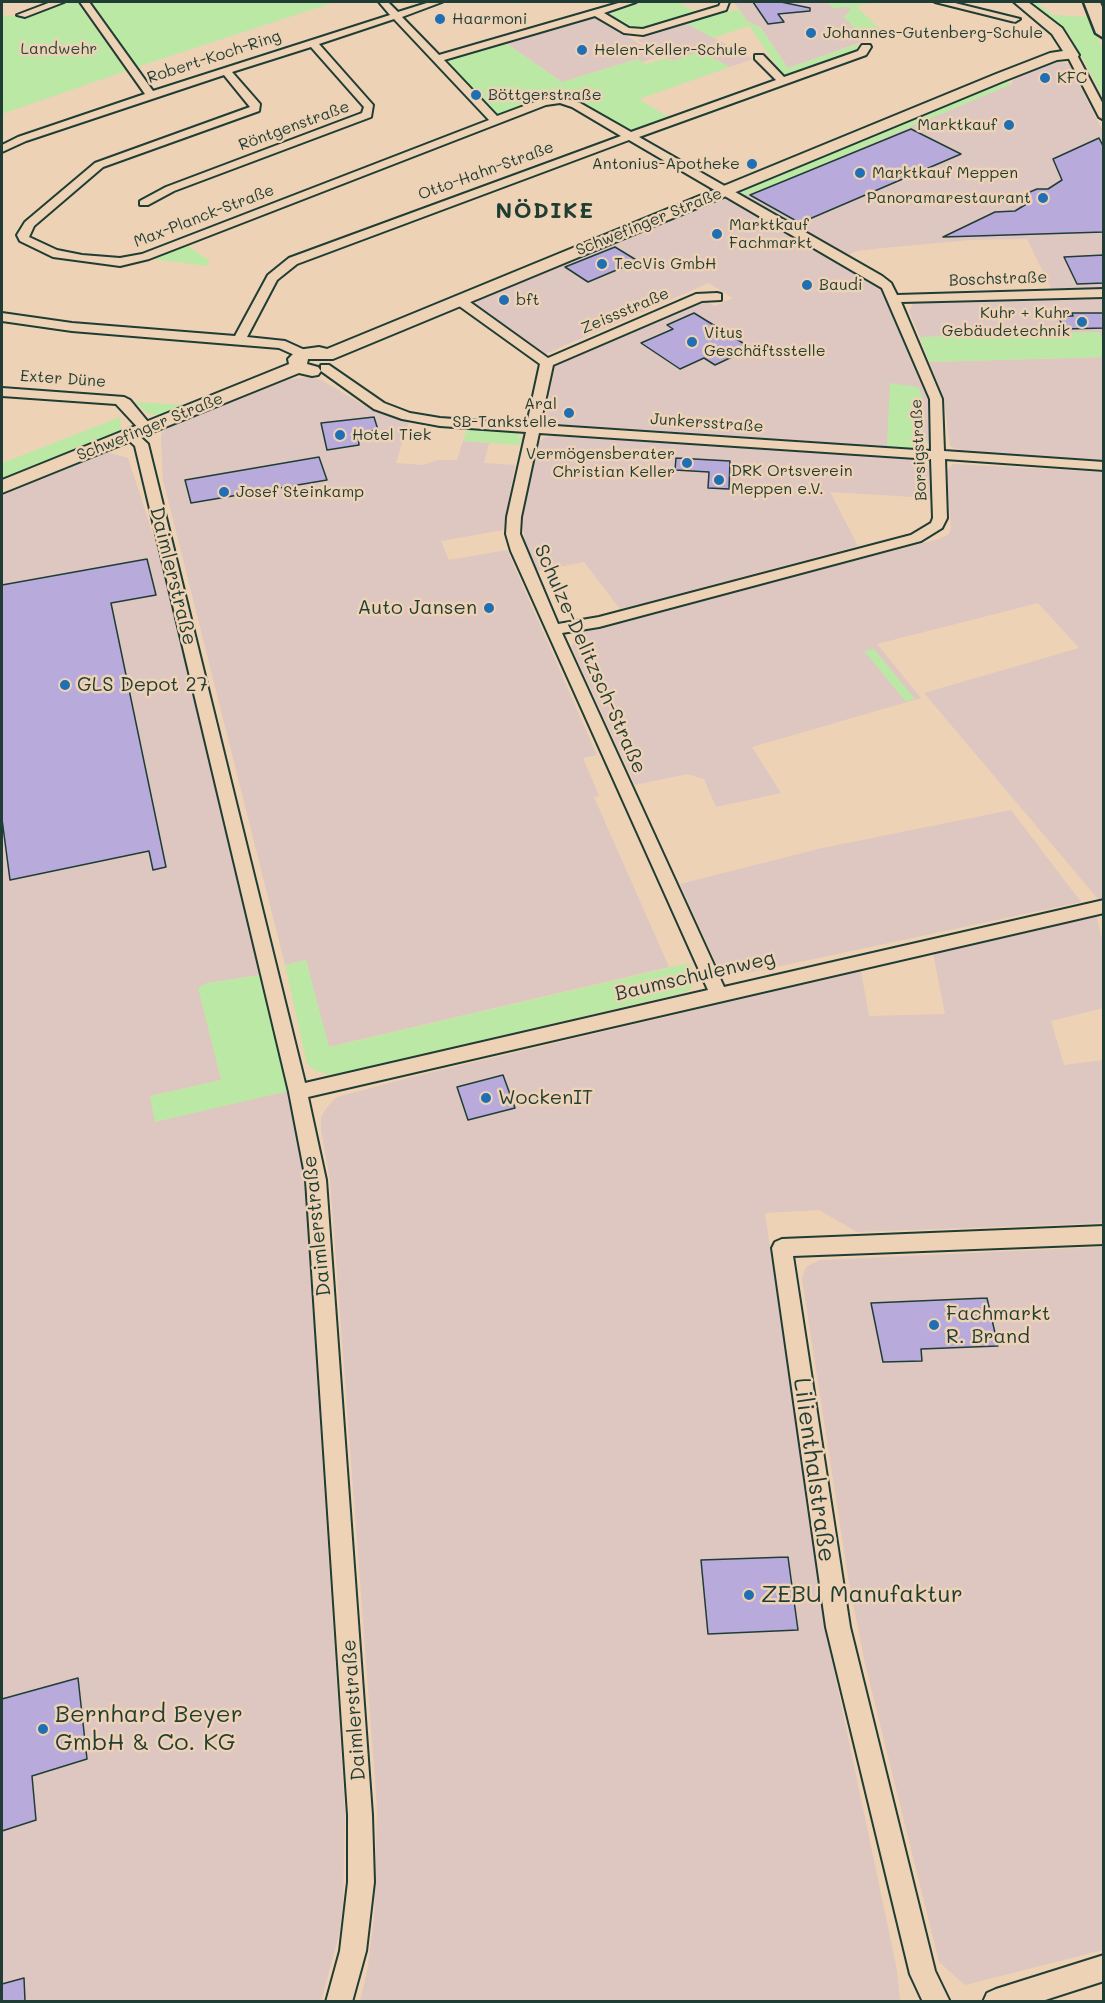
<!DOCTYPE html>
<html>
<head>
<meta charset="utf-8">
<style>
	body { margin:0 }
	#map { position:relative; width:1105px; height:2003px; overflow:hidden; background:#eed2b5; font-family:Mali,sans-serif }
	canvas { display:block }
	.frame { position:absolute; inset:0; border:3px solid #1f3d34; pointer-events:none }
</style>
</head>
<body>
<div id="map">
<canvas width="1105" height="2003"></canvas>
<div class="frame"></div>
</div>
<script>
const ctx = document.querySelector('canvas').getContext('2d');
ctx.lineJoin = 'round';
function fill(path, color) {
  ctx.fillStyle = color;
  ctx.fill(path, 'evenodd');
}
function toPath(rows) {
  const path = new Path2D();
  for (const r of rows) {
    path.moveTo(r[0], r[1]);
    for (let i = 2; i < r.length; i += 2) path.lineTo(r[i], r[i + 1]);
  }
  return path;
}
function trace(path, color, width, dash) {
  ctx.strokeStyle = color;
  ctx.lineWidth = width;
  ctx.lineCap = dash ? 'butt' : 'round';
  ctx.setLineDash(dash || []);
  ctx.stroke(path);
}
function drawText(font, color, halo, rows, align = 'center') {
  ctx.font = font + ' Mali,sans-serif';
  ctx.lineWidth = 5;
  ctx.setLineDash([]);
  ctx.textBaseline = 'middle';
  ctx.strokeStyle = halo;
  ctx.fillStyle = color;
  for (const [text, x, y, turn = 0] of rows) {
    ctx.save();
    ctx.translate(x, y);
    ctx.rotate((+turn || 0) * Math.PI / 180);
    ctx.textAlign = isNaN(turn) ? turn : align;
    if (halo) ctx.strokeText(text, 0, 0);
    ctx.fillText(text, 0, 0);
    ctx.restore();
  }
}
fill(toPath([
	[734,2,852,2,856,5,844,17,867,40,788,68,761,28,747,21],
	[595,17,660,56,642,62,637,59,562,82,506,43],
	[686,23,753,59,701,77,637,40],
	[1051,61,1069,64,1103,132,1103,289,1052,290,1027,239,971,240,882,248,857,251,845,256,740,197,1012,84,1013,80,1020,77,1018,75],
	[718,198,729,198,880,287,889,299,930,397,933,439,925,445,911,448,552,424,545,419,555,366,705,301,715,306,733,298,709,283,545,354,476,306,478,299],
	[1103,297,1103,341,1099,332,920,337,909,311,914,302],
	[1103,357,1103,461,964,452,950,446,944,399,929,362],
	[308,377,321,380,369,408,409,421,396,463,423,465,438,460,457,460,463,441,489,443,484,463,515,465,503,530,441,541,449,560,507,550,597,755,583,758,599,796,594,797,669,967,328,1047,306,960,285,965,163,480,161,438,162,432,173,424,282,380],
	[555,436,913,458,924,461,929,468,930,498,830,492,858,546,620,609,584,562,538,571,525,545,522,516,539,442,545,437],
	[106,452,128,458,158,550,261,975,207,983,221,1080,150,1096,155,1121,288,1091,304,1179,345,1814,343,1904,339,1935,321,2001,2,2002,2,494],
	[953,464,1103,472,1103,898,1098,899,924,693,1079,648,1038,603,877,644,921,698,752,747,781,793,716,807,704,779,687,774,635,785,572,648,574,637,587,630,939,539,949,534,951,529,947,471],
	[1011,810,1081,902,748,973,734,973,724,970,716,963,680,884,822,848],
	[1096,914,1103,943,1103,1008,1051,1021,1064,1065,1103,1060,1103,1223,857,1232,819,1210,765,1213,828,1642,897,1970,900,2001,360,2001,367,1972,374,1919,377,1808,330,1180,321,1130,321,1117,328,1106,337,1097,416,1076,861,971,869,1016,945,1014,933,953],
	[1103,1247,1103,1950,965,1985,939,1962,865,1664,849,1583,802,1279,804,1272,807,1266,820,1260]
]), '#dec6c1');
fill(toPath([
	[67,2,77,2,126,71,2,114,2,15,25,17],
	[90,2,335,2,137,67],
	[644,2,678,2,698,13,641,30,633,29,611,15,614,11],
	[827,2,879,2,856,6,881,30,863,37,844,17,851,9,848,7,833,8],
	[1028,2,1036,2,1053,15,1090,17,1103,51,1103,96,1069,34],
	[739,9,747,21,761,28,788,68,857,44,858,49,783,75,749,26,713,38,686,23],
	[506,43,562,82,637,59,646,64,667,58,672,61,701,51,730,67,639,99,670,118,630,130,576,101,561,97,545,98,504,115,495,115,448,63,453,58],
	[1003,80,1012,84,779,183,740,197,738,194,738,190],
	[187,245,210,261,207,266,152,259],
	[1099,332,1103,341,1103,357,929,362,920,337],
	[890,383,919,387,922,398,922,436,928,442,925,445,911,448,887,446],
	[135,402,188,405,166,414,154,415,147,413],
	[120,417,121,432,2,480,2,463],
	[467,429,515,431,522,439,519,445,463,441],
	[874,649,915,699,906,702,864,651],
	[306,960,329,1047,689,963,696,978,691,989,682,993,338,1074,326,1074,314,1070,307,1064,285,965],
	[261,975,288,1091,155,1122,150,1096,221,1080,198,988,207,983]
]), '#bce8a6');
const building = toPath([
	[753,2,781,2,810,8,810,11,778,14,784,22,768,24,753,2],
	[911,129,961,154,800,223,750,195,911,129],
	[1099,138,1104,148,1104,232,943,237,995,212,1015,211,1028,203,1025,194,1037,189,1048,189,1062,180,1053,159,1099,138],
	[615,247,638,261,588,282,565,267,615,247],
	[1104,255,1104,283,1077,284,1064,257,1104,255],
	[694,313,751,348,715,365,704,358,680,369,641,343,673,329,667,325,694,313],
	[1072,313,1104,313,1104,328,1064,329,1058,316,1073,316,1072,313],
	[374,417,378,430,358,433,359,445,327,450,321,423,374,417],
	[319,457,327,480,191,503,185,480,319,457],
	[676,458,730,461,729,489,708,488,709,472,675,470,676,458],
	[147,559,156,595,111,603,166,867,153,870,149,851,10,880,2,819,2,585,147,559],
	[503,1075,515,1108,468,1120,457,1087,503,1075],
	[987,1298,998,1346,921,1349,922,1361,883,1362,871,1303,987,1298],
	[788,1557,798,1630,708,1634,701,1560,788,1557],
	[78,1678,87,1759,32,1776,36,1820,2,1831,2,1699,78,1678],
	[24,1978,25,2001,2,2001,2,1984,24,1978]
]);
fill(building, '#b8abdc');
trace(building, '#1f3d34', 1.5);
const street = toPath([
	[51,2,64,2,25,17,17,15,51,2],
	[80,2,89,2,153,91,390,15,379,2,388,2,398,12,430,2,442,2,402,17,439,55,622,2,636,2,604,13,629,28,643,29,719,6,721,2,729,2,726,10,643,35,624,33,595,16,444,60,497,116,540,100,561,97,580,103,631,132,776,80,755,59,755,55,763,55,784,77,858,51,862,45,870,45,871,47,866,55,639,137,882,276,891,283,897,295,1104,289,1104,297,901,302,942,399,944,451,1104,462,1104,470,945,459,947,518,942,528,921,541,599,627,562,633,724,987,1104,900,1104,913,308,1097,326,1180,372,1815,374,1882,366,1951,352,2002,326,2002,340,1951,348,1882,348,1815,306,1180,289,1092,135,446,123,435,125,432,135,432,148,444,305,1083,708,990,511,551,506,534,507,517,526,432,440,426,402,419,374,409,321,371,321,365,329,365,384,403,410,413,440,418,527,424,540,364,455,303,455,297,463,297,548,358,696,294,717,293,721,294,721,300,702,301,553,365,540,425,931,451,930,399,882,288,629,140,297,264,277,280,247,337,285,341,307,351,307,357,299,357,279,348,72,331,2,321,2,313,72,323,235,336,268,275,289,258,621,136,572,107,560,103,546,105,149,259,120,266,53,257,20,241,17,235,25,222,95,163,250,107,224,75,26,141,2,152,2,145,18,137,145,94,80,2],
	[394,19,489,120,142,254,120,258,82,255,57,250,29,237,34,226,103,167,259,111,260,104,232,72,311,47,364,107,362,113,166,187,140,201,140,205,148,205,174,191,371,117,373,105,319,44,394,19],
	[539,433,931,459,933,518,931,523,911,535,599,617,558,624,520,534,521,517,539,433],
	[935,2,951,2,1020,19,1015,22,935,2],
	[1072,52,1077,55,1104,106,1104,120,1099,117,1067,55,1072,52],
	[2,388,124,397,130,400,153,428,151,431,141,431,116,404,2,396,2,388],
	[1104,1226,1104,1244,793,1256,850,1627,935,1971,950,2002,923,2002,910,1974,826,1627,772,1248,775,1242,782,1239,1104,1226],
	[1104,1955,1104,1981,1039,2002,983,2002,987,1993,996,1989,1104,1955]
]);
const secondary = toPath([
	[1014,2,1028,2,1062,28,1079,55,1077,58,1057,60,1006,80,333,359,308,359,307,364,318,367,321,371,318,375,312,376,299,373,2,493,2,480,289,364,288,359,297,350,319,347,327,349,996,74,1050,53,1063,51,1052,34,1014,2]
]);
const primary = toPath([
	[1084,2,1100,2,1104,12,1104,38,1096,33,1084,2]
]);
trace(street, '#1f3d34', 4);
trace(secondary, '#1f3d34', 4);
trace(primary, '#1f3d34', 5);
fill(street, '#eed2b5');
fill(secondary, '#eed2b5');
fill(primary, '#eed2b5');
for (const [x, y, r, color] of [
	[440,19,6,"#1f6fb2"],
	[811,33,6,"#1f6fb2"],
	[582,50,6,"#1f6fb2"],
	[1045,78,6,"#1f6fb2"],
	[476,95,6,"#1f6fb2"],
	[1009,125,6,"#1f6fb2"],
	[752,164,6,"#1f6fb2"],
	[860,173,6,"#1f6fb2"],
	[1043,198,6,"#1f6fb2"],
	[717,234,6,"#1f6fb2"],
	[602,264,6,"#1f6fb2"],
	[807,285,6,"#1f6fb2"],
	[504,300,6,"#1f6fb2"],
	[1082,322,6,"#1f6fb2"],
	[692,342,6,"#1f6fb2"],
	[569,413,6,"#1f6fb2"],
	[340,435,6,"#1f6fb2"],
	[687,463,6,"#1f6fb2"],
	[719,480,6,"#1f6fb2"],
	[224,492,6,"#1f6fb2"],
	[489,608,6,"#1f6fb2"],
	[65,685,6,"#1f6fb2"],
	[486,1098,6,"#1f6fb2"],
	[934,1325,6,"#1f6fb2"],
	[749,1595,6,"#1f6fb2"],
	[43,1729,6,"#1f6fb2"]
]) {
  const dot = new Path2D();
  dot.arc(x, y, r, 0, 2 * Math.PI);
  ctx.fillStyle = color;
  ctx.fill(dot);
  trace(dot, '#eed2b5', 2);
}
drawText('16px', '#1f3d34', '#eed2b5', [
	["Haarmoni",452,19],
	["Johannes-Gutenberg-Schule",823,33],
	["Helen-Keller-Schule",594,50],
	["KFC",1057,78],
	["Böttgerstraße",488,95],
	["Marktkauf",997,125,"right"],
	["Antonius-Apotheke",740,164,"right"],
	["Marktkauf Meppen",872,173],
	["Panoramarestaurant",1031,198,"right"],
	["Marktkauf",729,225],
	["Fachmarkt",729,243],
	["TecVis GmbH",614,264],
	["Baudi",819,285],
	["bft",516,300],
	["Kuhr + Kuhr",1070,313,"right"],
	["Gebäudetechnik",1070,331,"right"],
	["Vitus",704,333],
	["Geschäftsstelle",704,351],
	["Aral",557,404,"right"],
	["SB-Tankstelle",557,422,"right"],
	["Hotel Tiek",352,435],
	["Vermögensberater",675,454,"right"],
	["Christian Keller",675,472,"right"],
	["DRK Ortsverein",731,471],
	["Meppen e.V.",731,489],
	["Josef Steinkamp",236,492]
], 'left');
drawText('16px', '#27463a', '#eed2b5', [
	["Landwehr",59,49]
]);
drawText('16px', '#1f3d34', '#eed2b5', [
	["Robert-Koch-Ring",214,57,-18],
	["Röntgenstraße",294,126,-20],
	["Otto-Hahn-Straße",486,171,-20],
	["Max-Planck-Straße",204,216,-21],
	["Schwefinger Straße",649,222,-22],
	["Boschstraße",998,279,-2],
	["Zeissstraße",625,311,-23],
	["Exter Düne",63,379,4],
	["Junkersstraße",707,423,4],
	["Schwefinger Straße",150,427,-22],
	["Borsigstraße",919,450,-93]
]);
drawText('20px', '#1f3d34', '#eed2b5', [
	["Daimlerstraße",173,576,76],
	["Schulze-Delitzsch-Straße",590,659,66],
	["Baumschulenweg",695,976,-13],
	["Daimlerstraße",317,1226,-96],
	["Daimlerstraße",354,1710,-94]
]);
drawText('20px', '#1f3d34', '#eed2b5', [
	["Auto Jansen",477,608,"right"],
	["GLS Depot 27",77,685],
	["WockenIT",498,1098],
	["Fachmarkt",946,1314],
	["R. Brand",946,1337]
], 'left');
ctx.letterSpacing = '1.5px';
drawText('bold 22px', '#1f3d34', '#eed2b5', [
	["NÖDIKE",545,211]
]);
ctx.letterSpacing = '0px';
drawText('24px', '#1f3d34', '#eed2b5', [
	["Lilienthalstraße",814,1470,82]
]);
drawText('24px', '#1f3d34', '#eed2b5', [
	["ZEBU Manufaktur",761,1595],
	["Bernhard Beyer",55,1715],
	["GmbH & Co. KG",55,1743]
], 'left');
</script>
</body>
</html>
